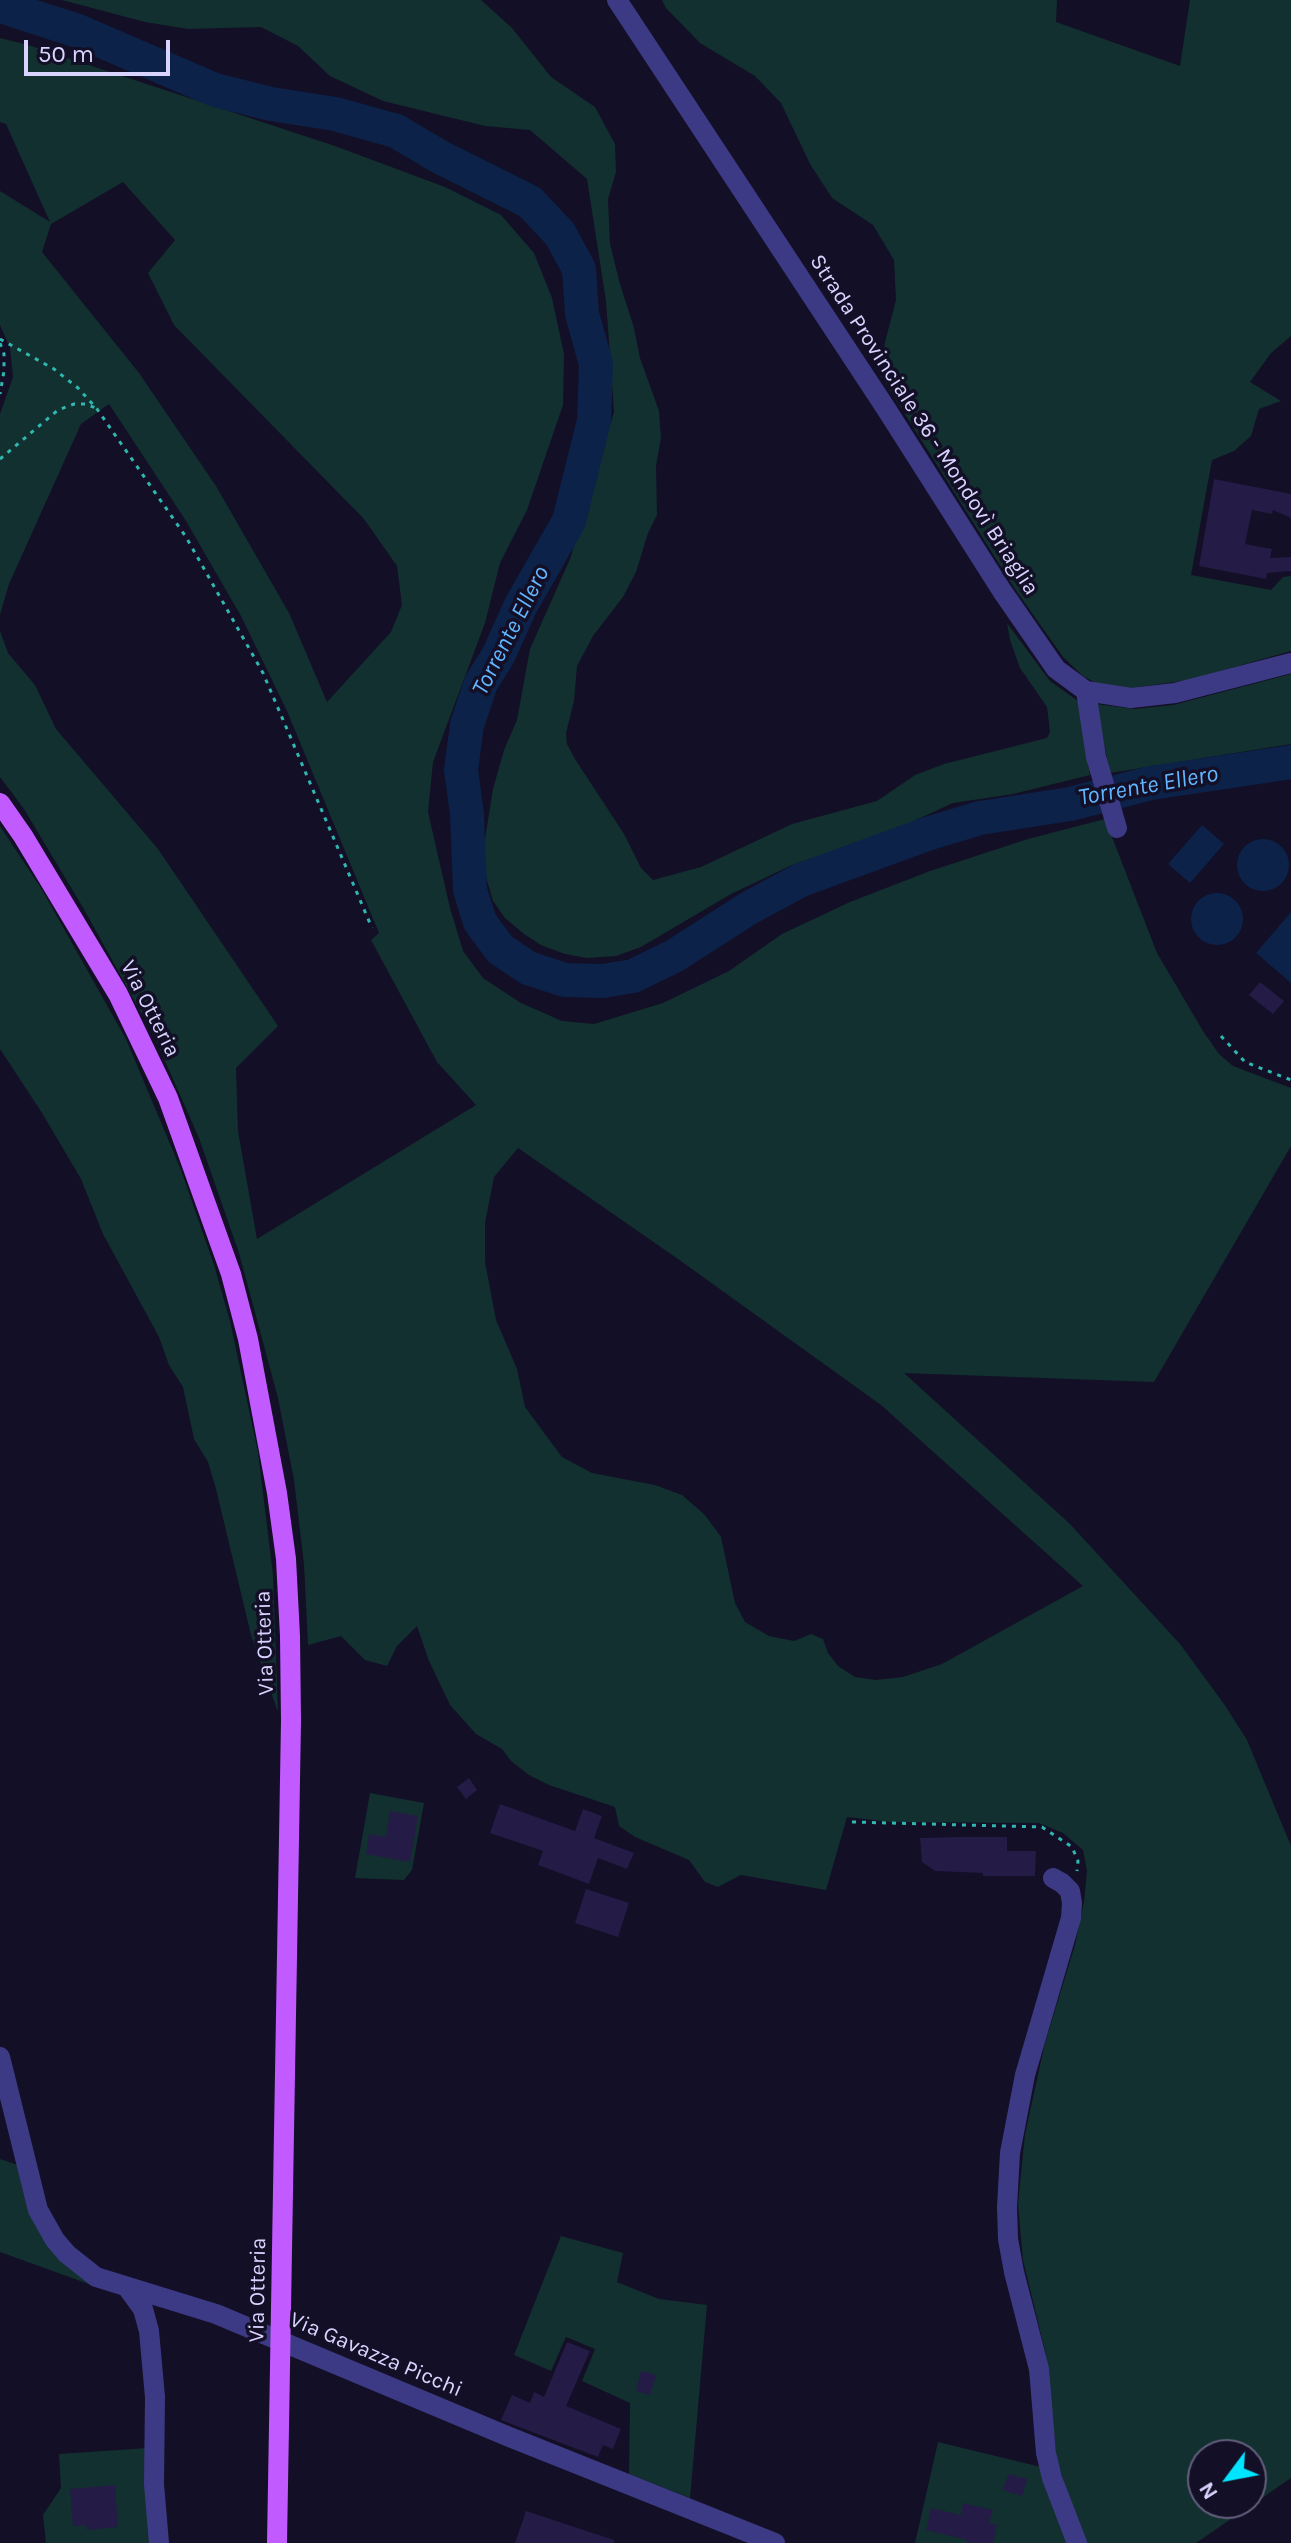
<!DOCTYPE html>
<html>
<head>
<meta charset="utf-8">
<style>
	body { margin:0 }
	#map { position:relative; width:1291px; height:2543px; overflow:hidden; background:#130f26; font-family:Karla,sans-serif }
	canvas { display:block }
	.north { position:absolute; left:1187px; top:2439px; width:80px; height:80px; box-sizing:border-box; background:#130f26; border:2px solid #625e7d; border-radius:50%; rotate:238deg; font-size:22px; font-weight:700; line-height:32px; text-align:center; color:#d9d4ff }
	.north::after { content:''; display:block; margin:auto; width:28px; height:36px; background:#00e5ff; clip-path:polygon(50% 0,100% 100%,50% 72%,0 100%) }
	.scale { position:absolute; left:24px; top:40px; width:146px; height:36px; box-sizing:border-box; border:4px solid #d9d4ff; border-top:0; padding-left:10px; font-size:24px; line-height:28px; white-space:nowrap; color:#d9d4ff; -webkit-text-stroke:6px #130f26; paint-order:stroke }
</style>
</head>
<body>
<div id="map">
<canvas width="1291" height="2543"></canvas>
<div class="north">N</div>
<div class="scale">50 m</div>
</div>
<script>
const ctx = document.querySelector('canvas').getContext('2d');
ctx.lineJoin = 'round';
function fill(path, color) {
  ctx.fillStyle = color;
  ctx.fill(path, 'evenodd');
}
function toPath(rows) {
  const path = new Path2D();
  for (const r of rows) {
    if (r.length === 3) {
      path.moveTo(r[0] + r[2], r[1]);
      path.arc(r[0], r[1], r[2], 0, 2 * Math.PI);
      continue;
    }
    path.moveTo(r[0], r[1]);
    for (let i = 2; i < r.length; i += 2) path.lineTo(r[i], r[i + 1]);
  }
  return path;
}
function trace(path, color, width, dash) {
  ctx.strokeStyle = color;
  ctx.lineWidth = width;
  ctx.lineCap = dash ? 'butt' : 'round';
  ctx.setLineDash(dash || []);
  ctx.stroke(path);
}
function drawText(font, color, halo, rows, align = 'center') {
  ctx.font = font + ' Karla,sans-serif';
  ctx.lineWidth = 7;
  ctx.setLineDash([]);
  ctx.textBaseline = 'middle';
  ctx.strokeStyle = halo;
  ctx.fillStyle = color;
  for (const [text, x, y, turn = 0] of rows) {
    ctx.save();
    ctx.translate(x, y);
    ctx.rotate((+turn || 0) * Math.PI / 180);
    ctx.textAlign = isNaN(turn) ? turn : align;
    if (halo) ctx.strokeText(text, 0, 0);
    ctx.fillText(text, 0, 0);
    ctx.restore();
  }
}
fill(toPath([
	[62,0,481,0,512,28,551,77,595,107,615,144,616,172,608,199,610,244,620,284,634,328,640,358,659,411,661,438,656,466,657,515,648,533,636,572,623,597,593,636,577,666,574,701,566,733,567,744,575,759,624,834,641,868,653,880,701,867,792,824,877,801,915,775,944,764,1047,738,1050,732,1047,707,1020,668,1010,640,1007,623,1050,681,1078,701,1090,775,1013,794,953,803,892,831,792,865,731,894,641,947,616,956,587,958,565,954,541,945,524,934,505,918,493,901,486,877,483,851,493,789,504,750,517,720,530,649,570,559,614,412,606,301,587,179,530,130,485,126,383,101,330,76,298,46,261,27,188,29,145,22],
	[662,0,1057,0,1056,22,1180,66,1190,0,1291,0,1291,336,1271,353,1250,382,1281,401,1259,409,1251,436,1234,451,1212,460,1191,575,1271,590,1283,577,1291,576,1291,651,1189,680,1131,688,1098,684,1083,676,1063,657,1015,589,881,376,885,342,896,300,894,260,873,225,832,198,810,164,781,103,755,76,700,43,666,8],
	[0,38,28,45,335,146,445,187,501,215,534,253,552,298,564,354,563,405,527,510,500,563,485,623,433,762,428,812,450,908,463,951,483,978,521,1003,562,1021,594,1024,663,1003,729,971,782,934,850,902,930,871,1028,839,1105,819,1157,953,1203,1031,1219,1054,1233,1066,1291,1088,1291,1146,1154,1382,904,1373,1070,1524,1180,1644,1224,1704,1247,1740,1291,1846,1291,2478,1196,2543,1085,2543,1057,2461,1046,2355,1023,2260,1018,2204,1025,2134,1045,2043,1075,1945,1084,1902,1087,1871,1083,1850,1063,1833,1039,1823,891,1822,847,1817,826,1890,741,1875,718,1887,705,1882,689,1860,635,1837,619,1826,615,1807,549,1785,529,1775,511,1761,502,1749,476,1734,450,1705,429,1661,417,1626,397,1646,387,1666,365,1660,341,1636,308,1645,304,1564,294,1480,278,1398,239,1253,199,1138,154,1036,85,911,24,809,0,777,0,631,8,653,35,685,56,729,158,849,278,1026,236,1068,238,1131,257,1239,476,1105,437,1062,371,940,379,933,287,711,241,616,186,521,109,404,81,424,9,584,0,615,0,414,13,377,10,348,0,325,0,191,50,222,6,124,0,122],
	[123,182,175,240,148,273,174,325,364,519,397,566,402,605,391,632,327,702,289,613,216,486,139,373,42,252,51,224],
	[518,1148,678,1259,881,1405,1083,1586,942,1664,903,1677,876,1680,855,1677,838,1666,828,1653,823,1639,811,1634,794,1641,769,1636,745,1622,735,1603,721,1537,705,1515,682,1495,655,1485,592,1473,562,1457,525,1407,517,1369,496,1320,485,1262,485,1223,494,1177],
	[1203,2455,1251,2455,1251,2503,1203,2503],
	[1291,674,1291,744,1110,773,1096,704,1135,709,1173,705],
	[0,826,41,888,126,1039,181,1170,214,1265,230,1321,258,1452,273,1575,278,1712,251,1635,216,1489,208,1462,194,1439,183,1387,169,1365,159,1337,103,1234,81,1179,42,1113,0,1049],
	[370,1793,424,1803,412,1870,404,1880,355,1878],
	[0,2159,18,2165,97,2287,0,2252],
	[561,2236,623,2253,617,2282,659,2299,707,2305,690,2498,629,2474,630,2403,582,2381,595,2349,566,2337,551,2371,514,2355],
	[938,2442,1041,2467,1068,2543,915,2543],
	[148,2448,152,2543,46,2543,43,2515,61,2488,59,2454]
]), '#12302f');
fill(toPath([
	[1202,825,1224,844,1190,883,1168,864],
	[1263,865,26],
	[1217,919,26],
	[1291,912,1291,983,1256,953]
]), '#0c2248');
trace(toPath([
	[0,6,78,31,215,90,271,104,335,114,396,131,440,157,530,202,560,234,579,269,582,314,596,364,594,421,569,521,521,605,498,656,481,683,467,725,461,770,467,814,470,890,480,922,500,949,528,968,565,980,603,981,633,976,674,956,749,908,801,880,927,834,980,818,1070,804,1151,783,1291,762]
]), '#0c2248', 34);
fill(toPath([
	[1214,479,1291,494,1291,518,1273,510,1272,514,1252,510,1245,544,1272,549,1270,558,1291,557,1291,571,1267,573,1266,579,1199,566],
	[1260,982,1284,1001,1273,1014,1249,995],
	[469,1778,477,1790,466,1799,457,1787],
	[500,1804,575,1831,583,1809,602,1816,594,1838,634,1853,627,1869,598,1858,589,1884,538,1865,543,1851,490,1833],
	[390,1811,418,1816,410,1862,366,1854,369,1834,386,1837],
	[958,1837,1007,1837,1007,1851,1036,1851,1035,1876,983,1876,983,1873,935,1871,922,1862,920,1838],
	[586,1889,629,1903,618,1937,575,1923],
	[567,2342,590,2351,566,2406,621,2429,613,2449,603,2445,598,2457,501,2420,512,2395,530,2403,534,2392,544,2397],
	[641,2371,656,2375,650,2395,636,2391],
	[1008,2474,1027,2479,1022,2496,1003,2490],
	[115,2485,118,2527,87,2530,86,2525,73,2526,70,2489],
	[963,2503,993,2510,989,2523,997,2525,993,2543,966,2543,967,2540,926,2530,931,2508,961,2515],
	[526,2511,614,2540,614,2543,515,2543]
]), '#241b47');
trace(toPath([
	[0,339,54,369,78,388,97,409,186,537,263,673,372,928],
	[0,343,4,354,4,371,0,394],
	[0,459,58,410,74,404,85,404,96,408],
	[1221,1036,1245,1062,1291,1080],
	[852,1822,1042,1827,1072,1847,1078,1861,1077,1871]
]), '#2fb8b0', 3, [4, 6]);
trace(toPath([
	[617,0,885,407,1002,591,1056,669,1086,691,1131,698,1175,693,1291,663],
	[1086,691,1096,757,1117,828],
	[1053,1878,1062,1883,1070,1891,1072,1903,1071,1918,1025,2075,1010,2153,1007,2207,1008,2239,1014,2272,1039,2369,1046,2453,1052,2478,1077,2543],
	[0,2057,38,2210,55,2240,67,2254,96,2277,216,2314,507,2436,775,2543],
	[127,2287,143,2309,149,2331,155,2397,154,2484,159,2543]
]), '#3d3a85', 20);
trace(toPath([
	[0,803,23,836,118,994,168,1098,231,1274,248,1339,277,1493,286,1559,290,1636,291,1721,277,2543]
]), '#c25bff', 20);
drawText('22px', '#d9d4ff', '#130f26', [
	["Strada Provinciale 36 - Mondovì Briaglia",924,425,57],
	["Via Otteria",150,1009,63],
	["Via Otteria",265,1643,-92],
	["Via Otteria",258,2290,-89],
	["Via Gavazza Picchi",376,2355,23]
]);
drawText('italic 24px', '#62b6ff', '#130f26', [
	["Torrente Ellero",511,631,-63],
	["Torrente Ellero",1148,786,-10]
]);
</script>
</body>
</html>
